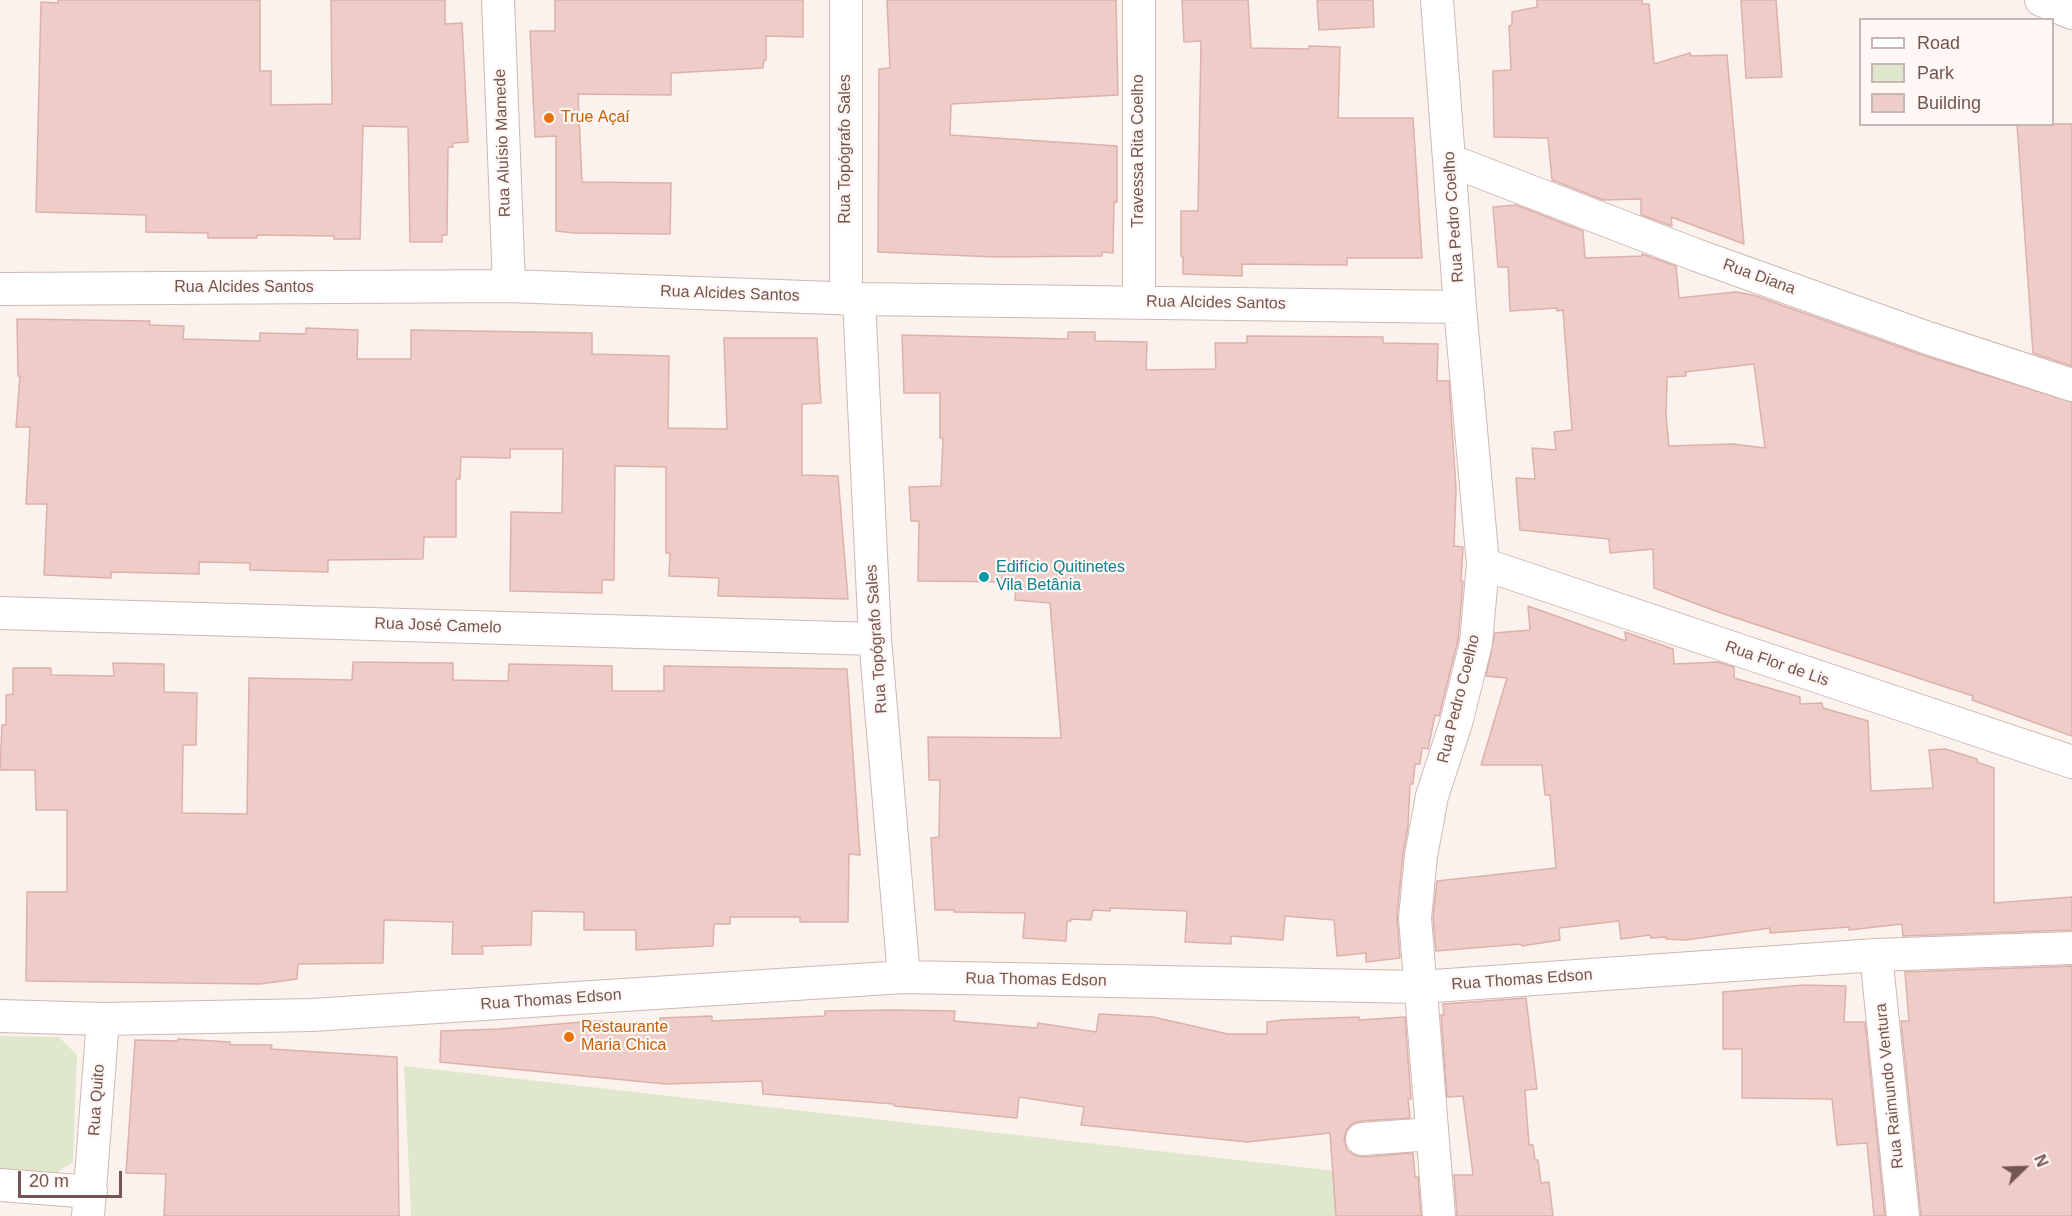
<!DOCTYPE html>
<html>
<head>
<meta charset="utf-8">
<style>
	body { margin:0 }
	#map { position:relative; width:2072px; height:1216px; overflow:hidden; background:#fbf2ed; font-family:Helvetica,sans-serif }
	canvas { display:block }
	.legend { position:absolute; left:1859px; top:18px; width:195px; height:108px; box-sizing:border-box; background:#fef7f4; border:2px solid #c7b6b3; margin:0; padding:8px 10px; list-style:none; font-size:18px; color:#755552 }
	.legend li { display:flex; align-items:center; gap:12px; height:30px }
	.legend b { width:30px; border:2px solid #c7b6b3 }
	.north { position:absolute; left:1994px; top:1138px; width:60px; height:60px; -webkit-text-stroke:4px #fef7f4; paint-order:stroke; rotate:67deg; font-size:16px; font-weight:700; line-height:24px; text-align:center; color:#755552 }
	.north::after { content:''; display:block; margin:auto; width:21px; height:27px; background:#755552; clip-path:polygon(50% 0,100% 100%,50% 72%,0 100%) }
	.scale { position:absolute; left:18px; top:1171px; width:104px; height:27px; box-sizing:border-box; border:3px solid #755552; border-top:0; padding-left:8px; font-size:18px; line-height:21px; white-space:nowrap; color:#755552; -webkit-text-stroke:4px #fef7f4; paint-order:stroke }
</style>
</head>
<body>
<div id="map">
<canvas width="2072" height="1216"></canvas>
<ul class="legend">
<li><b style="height:8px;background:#fff"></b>Road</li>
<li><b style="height:16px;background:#dfe8cc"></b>Park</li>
<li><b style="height:16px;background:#eecdc8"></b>Building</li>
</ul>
<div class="north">N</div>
<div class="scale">20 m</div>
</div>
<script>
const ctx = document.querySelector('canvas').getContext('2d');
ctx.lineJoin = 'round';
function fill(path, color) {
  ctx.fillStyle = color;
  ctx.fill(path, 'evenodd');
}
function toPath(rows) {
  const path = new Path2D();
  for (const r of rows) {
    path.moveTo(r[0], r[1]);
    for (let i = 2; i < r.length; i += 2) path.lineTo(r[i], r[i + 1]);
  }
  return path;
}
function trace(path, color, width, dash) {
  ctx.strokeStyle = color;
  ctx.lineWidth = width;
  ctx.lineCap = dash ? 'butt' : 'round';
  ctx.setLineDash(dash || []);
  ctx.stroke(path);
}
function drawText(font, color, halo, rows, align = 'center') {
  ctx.font = font + ' Helvetica,sans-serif';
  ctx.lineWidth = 4.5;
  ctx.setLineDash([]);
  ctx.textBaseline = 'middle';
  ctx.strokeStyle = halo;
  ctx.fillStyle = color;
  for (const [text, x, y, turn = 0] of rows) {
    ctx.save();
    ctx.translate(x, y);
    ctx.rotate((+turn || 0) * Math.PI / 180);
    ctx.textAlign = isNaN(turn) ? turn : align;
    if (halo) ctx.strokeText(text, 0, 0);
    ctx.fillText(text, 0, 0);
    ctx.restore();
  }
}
fill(toPath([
	[0,1036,59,1037,77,1055,73,1162,53,1175,0,1171],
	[404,1066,1336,1171,1339,1216,411,1216]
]), '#dfe8cc');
const building = toPath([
	[58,0,260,0,260,71,271,71,271,105,332,104,331,0,445,0,445,24,462,23,468,142,453,143,453,147,448,147,447,235,442,235,442,242,410,242,408,127,363,126,360,239,334,239,334,236,257,235,257,238,208,238,208,233,146,232,146,215,36,212,41,2,58,3,58,0],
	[555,0,803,0,803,37,766,36,766,60,764,60,763,68,671,73,671,95,578,94,582,182,671,183,670,234,575,233,556,231,556,136,535,137,530,31,555,31,555,0],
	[887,0,1116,0,1118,95,951,104,950,135,1117,146,1117,202,1114,202,1113,253,1102,252,1102,256,996,257,878,252,879,69,890,68,887,0],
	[1182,0,1248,0,1251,48,1309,49,1309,46,1340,47,1338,118,1413,118,1422,258,1347,258,1347,265,1242,264,1242,276,1183,274,1183,257,1181,256,1181,211,1198,211,1201,41,1184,42,1182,0],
	[1317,0,1373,0,1374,27,1319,30,1317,0],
	[1537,0,1642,0,1642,4,1649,4,1654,64,1690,53,1691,56,1727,55,1744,244,1671,217,1672,226,1641,215,1641,199,1603,200,1552,180,1548,138,1494,137,1493,71,1511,70,1509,26,1512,25,1512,12,1537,7,1537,0],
	[1741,0,1776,0,1782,77,1746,78,1741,0],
	[2017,124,2072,124,2072,366,2033,353,2017,124],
	[1516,205,1583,231,1585,258,1642,256,1642,254,1676,266,1679,298,1736,292,1753,295,1922,355,2072,402,2072,736,1972,700,1973,696,1721,613,1654,588,1653,549,1610,553,1609,539,1520,530,1516,478,1535,479,1532,448,1556,450,1554,432,1572,430,1563,310,1557,311,1557,308,1510,311,1508,267,1498,267,1493,207,1516,205],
	[1754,364,1765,448,1733,444,1669,446,1666,415,1667,377,1686,376,1685,372,1754,364],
	[17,319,150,321,149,325,184,326,183,339,260,341,260,333,306,334,306,328,358,330,357,359,411,359,411,330,592,333,592,354,669,356,668,428,727,429,724,338,817,338,821,403,802,404,802,475,838,476,848,599,718,596,719,578,669,576,670,553,666,553,666,467,615,466,614,580,602,580,602,593,510,591,511,512,562,513,563,449,510,449,510,458,461,457,460,479,456,479,456,537,424,537,423,559,328,560,328,572,250,570,250,563,199,562,199,574,111,572,111,578,44,575,47,504,26,504,30,427,16,427,20,376,18,376,17,319],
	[1068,332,1095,332,1095,341,1147,342,1146,370,1216,369,1215,343,1247,343,1247,336,1383,337,1383,343,1438,344,1437,381,1449,381,1456,489,1454,546,1463,547,1461,581,1463,581,1458,640,1439,716,1435,715,1428,749,1422,748,1420,764,1415,764,1413,784,1410,784,1408,826,1403,854,1397,916,1400,958,1366,962,1366,953,1337,956,1334,920,1285,916,1283,940,1231,936,1231,944,1185,942,1187,911,1110,908,1110,911,1093,910,1091,920,1071,919,1071,921,1067,921,1066,941,1023,938,1025,913,954,912,954,910,935,910,931,838,939,837,940,780,929,780,928,737,1061,738,1050,603,1015,600,1016,582,918,581,919,521,911,521,909,487,941,486,943,438,940,438,940,393,904,393,902,335,1068,339,1068,332],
	[1528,606,1626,641,1625,632,1673,649,1674,664,1718,662,1734,667,1734,678,1800,697,1800,704,1822,703,1823,708,1868,721,1871,791,1933,788,1929,750,1945,749,1977,759,1977,762,1994,768,1994,903,2072,897,2072,930,1903,936,1902,924,1849,930,1849,927,1770,933,1770,928,1686,940,1666,939,1666,937,1651,938,1650,935,1621,939,1619,921,1559,928,1560,940,1522,946,1521,944,1436,951,1433,918,1437,881,1556,868,1550,795,1545,795,1542,765,1481,765,1507,678,1486,676,1495,633,1530,630,1528,606],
	[353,662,453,663,453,680,508,681,509,664,612,666,612,691,664,691,664,666,847,669,860,855,849,854,848,922,800,922,800,917,730,917,730,924,714,924,713,946,636,950,636,930,584,930,584,912,532,911,531,945,482,946,483,954,452,954,453,922,384,920,383,963,298,964,297,979,260,984,26,981,27,892,67,892,67,810,36,810,35,770,0,770,2,725,6,725,6,695,13,694,13,668,51,668,51,675,114,676,113,663,164,664,164,692,197,693,196,745,183,745,182,813,247,814,249,678,352,680,353,662],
	[2072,966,2072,1216,1921,1216,1901,1021,1909,1021,1905,972,2072,966],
	[1803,985,1846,986,1844,1022,1865,1022,1885,1216,1874,1216,1867,1143,1837,1145,1832,1099,1742,1098,1742,1049,1723,1049,1723,992,1803,985],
	[1526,998,1537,1089,1525,1090,1529,1145,1533,1145,1535,1160,1538,1160,1541,1183,1549,1182,1553,1216,1457,1216,1454,1175,1473,1175,1463,1096,1447,1097,1441,1015,1444,1015,1443,1004,1526,998],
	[893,1010,955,1011,954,1021,1037,1028,1038,1023,1096,1032,1099,1014,1153,1017,1228,1034,1267,1034,1267,1022,1282,1020,1359,1017,1359,1020,1405,1017,1411,1099,1408,1099,1410,1118,1361,1121,1352,1124,1346,1131,1344,1141,1347,1150,1354,1155,1363,1157,1413,1153,1415,1177,1418,1177,1421,1216,1336,1216,1330,1133,1247,1142,1081,1125,1084,1107,1019,1097,1017,1118,894,1106,894,1104,763,1094,762,1081,666,1084,440,1062,441,1031,499,1029,595,1021,660,1024,660,1018,712,1016,712,1021,825,1016,825,1011,893,1010],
	[178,1039,230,1042,230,1045,272,1045,271,1049,397,1057,399,1216,164,1216,166,1174,126,1173,135,1040,178,1041,178,1039]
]);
fill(building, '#eecdc8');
trace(building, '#deb0aa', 1.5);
const street = toPath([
	[498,0,509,286],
	[846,0,846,299],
	[1437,0,1460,307,1483,564,1476,643,1456,723,1432,796,1421,856,1415,918,1439,1216],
	[2041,0,2072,13],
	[1449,160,1696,255,1928,338,2072,385],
	[0,289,509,286,859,299,1460,307],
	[859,299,875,639,904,977],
	[1139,302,1139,0],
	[1483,564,2072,762],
	[0,613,875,639],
	[1876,955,1903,1216],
	[0,1016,103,1019,312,1015,904,977,1420,987,1876,955,2072,948],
	[1362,1139,1432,1134],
	[0,1185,91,1192],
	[88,1216,103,1019]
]);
trace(street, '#cdb8b4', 34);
trace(street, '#fff', 32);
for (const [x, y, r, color] of [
	[549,118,6,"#e8710a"],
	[984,577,6,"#0f9aa8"],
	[569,1037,6,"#e8710a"]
]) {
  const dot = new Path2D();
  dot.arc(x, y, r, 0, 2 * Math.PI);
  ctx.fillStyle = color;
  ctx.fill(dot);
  trace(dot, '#fef7f4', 2);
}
drawText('16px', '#c56008', '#fef7f4', [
	["True Açaí",561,118],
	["Restaurante",581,1028],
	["Maria Chica",581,1046]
], 'left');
drawText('16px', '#755552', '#fef7f4', [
	["Rua Aluísio Mamede",503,143,-92],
	["Rua Topógrafo Sales",846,149,-90],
	["Travessa Rita Coelho",1139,151,-90],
	["Rua Pedro Coelho",1454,217,-94],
	["Rua Diana",1759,277,20],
	["Rua Alcides Santos",244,288],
	["Rua Alcides Santos",730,294,2],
	["Rua Alcides Santos",1216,303,1],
	["Rua José Camelo",438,626,2],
	["Rua Topógrafo Sales",877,639,-94],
	["Rua Flor de Lis",1777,664,19],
	["Rua Pedro Coelho",1459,699,-76],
	["Rua Thomas Edson",1036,980,1],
	["Rua Thomas Edson",1522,980,-4],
	["Rua Thomas Edson",551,1000,-4],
	["Rua Raimundo Ventura",1890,1086,-96],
	["Rua Quito",97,1100,-86]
]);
drawText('16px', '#0d838f', '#fef7f4', [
	["Edifício Quitinetes",996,568],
	["Vila Betânia",996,586]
], 'left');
</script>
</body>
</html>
